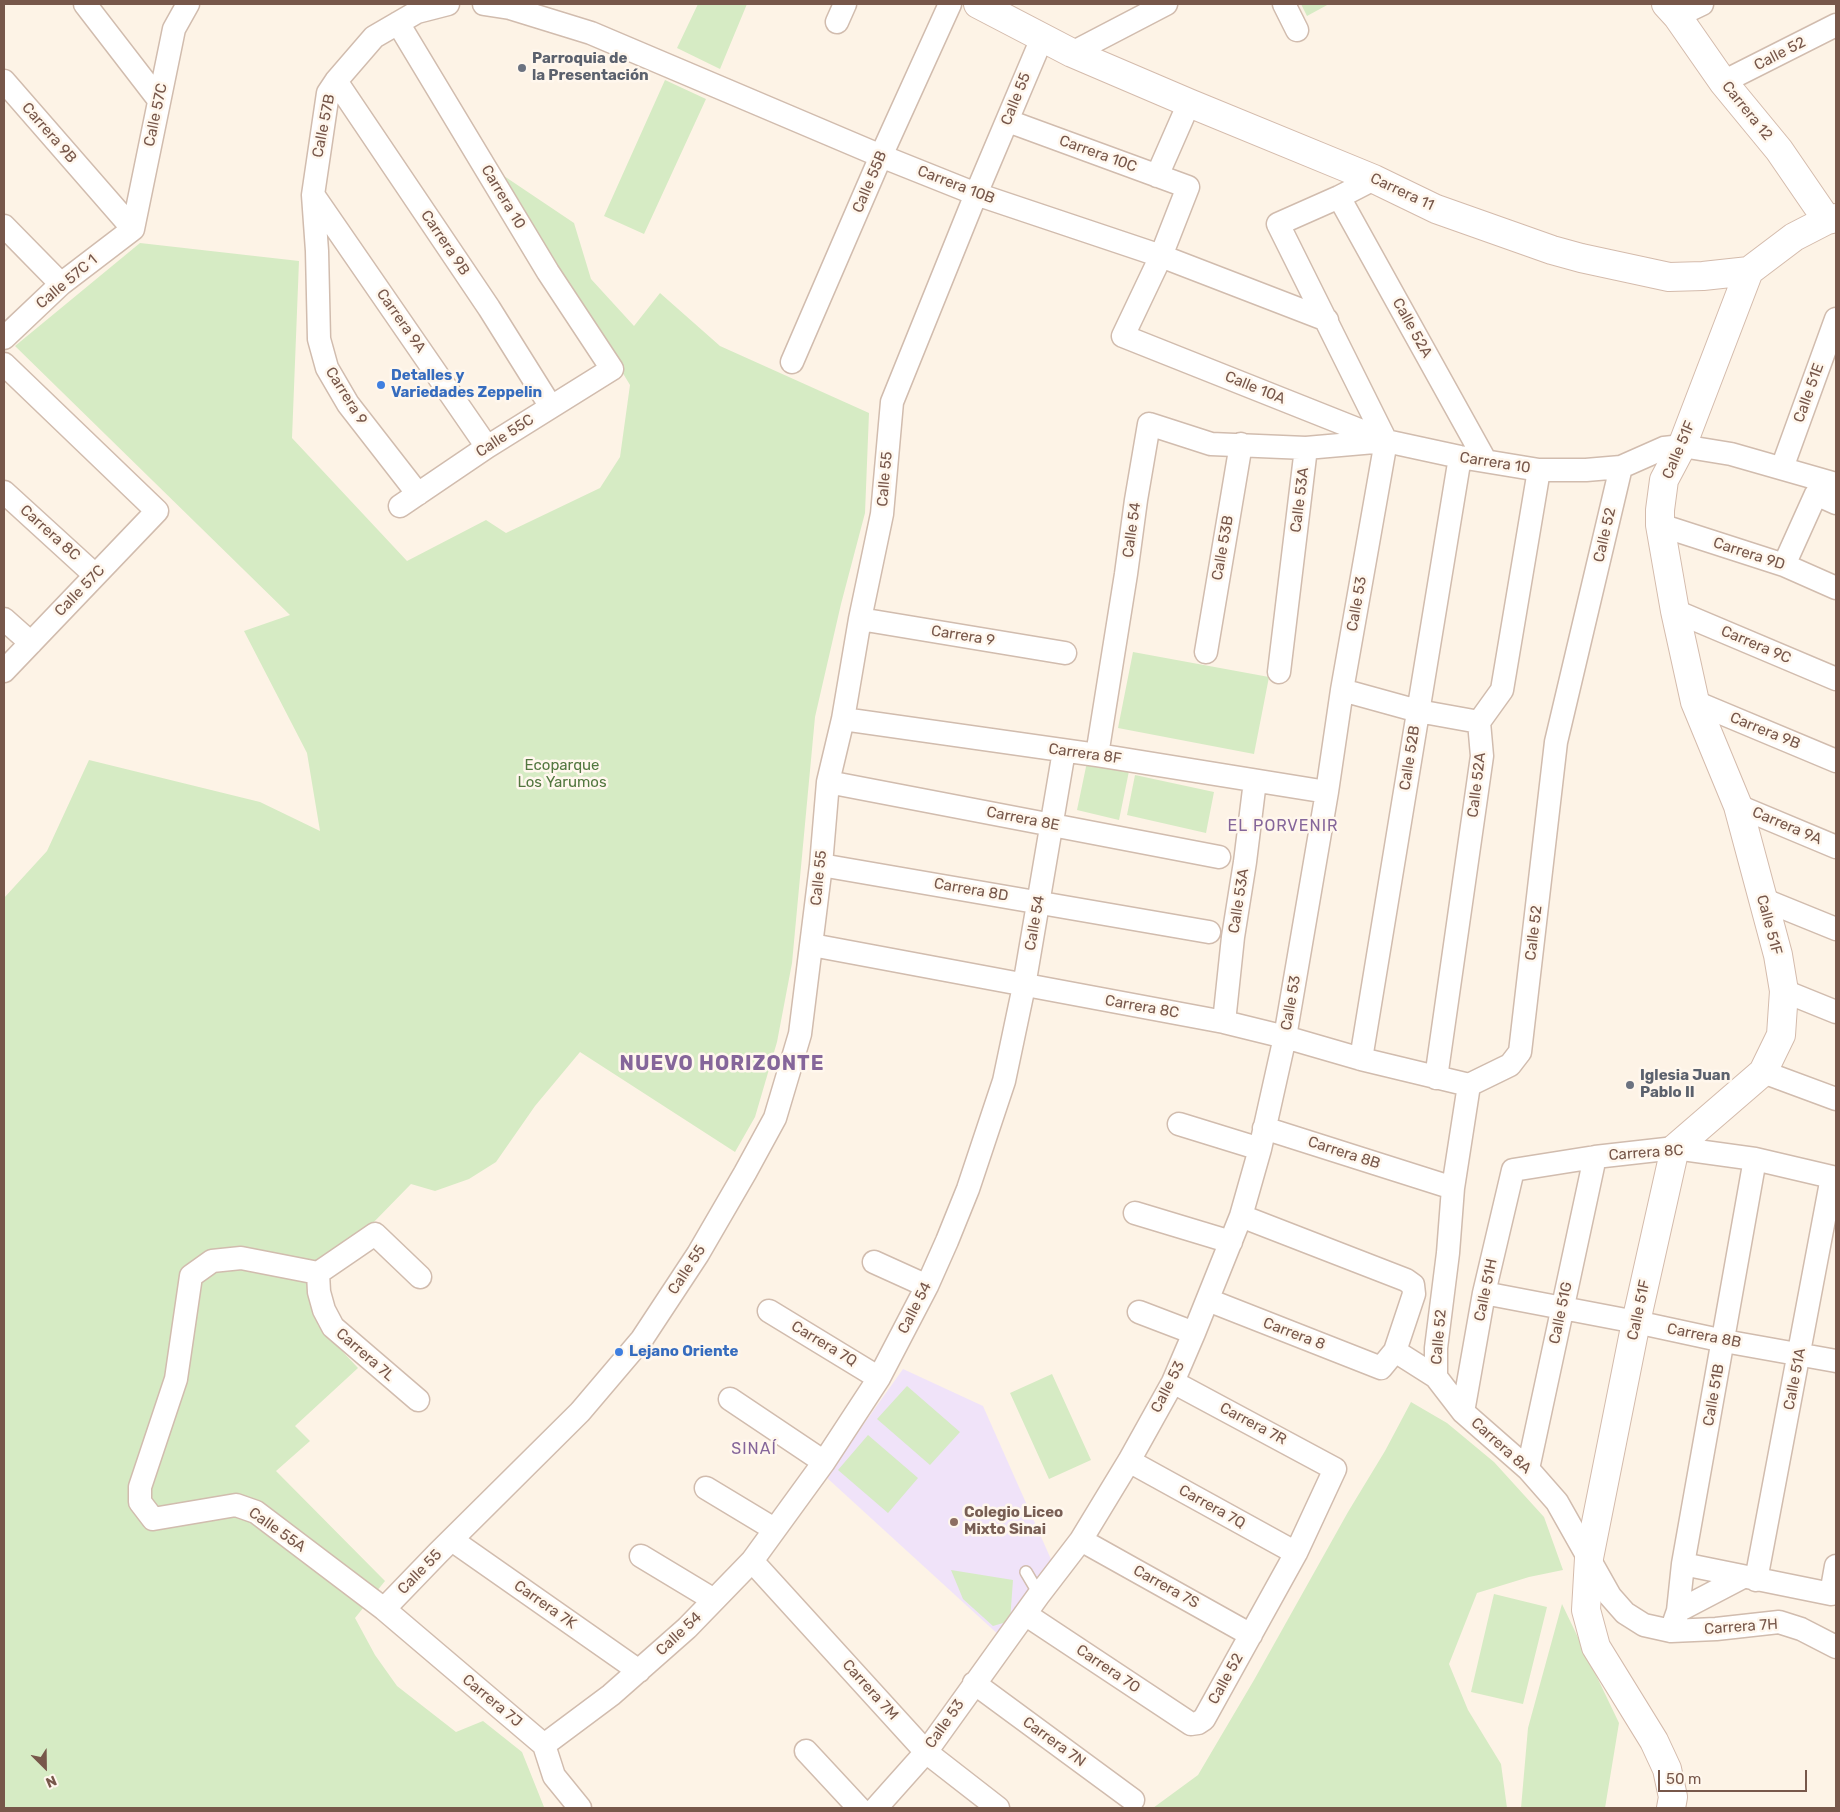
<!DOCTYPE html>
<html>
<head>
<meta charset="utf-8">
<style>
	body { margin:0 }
	#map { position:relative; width:1840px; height:1812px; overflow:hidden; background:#fdf3e6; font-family:Rubik,sans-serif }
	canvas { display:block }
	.frame { position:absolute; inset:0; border:5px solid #77574a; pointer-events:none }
	.north { position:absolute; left:20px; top:1742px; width:50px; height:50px; -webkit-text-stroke:4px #fff7ed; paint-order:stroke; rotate:157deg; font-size:14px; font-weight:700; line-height:20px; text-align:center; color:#77574a }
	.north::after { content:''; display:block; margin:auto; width:18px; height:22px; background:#77574a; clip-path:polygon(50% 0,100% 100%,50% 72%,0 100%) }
	.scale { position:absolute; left:1658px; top:1770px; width:149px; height:22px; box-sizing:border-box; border:2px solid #77574a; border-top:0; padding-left:6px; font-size:15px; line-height:18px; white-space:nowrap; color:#77574a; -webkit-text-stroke:4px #fff7ed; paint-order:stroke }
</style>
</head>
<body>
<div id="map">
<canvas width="1840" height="1812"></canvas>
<div class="frame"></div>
<div class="north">N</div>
<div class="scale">50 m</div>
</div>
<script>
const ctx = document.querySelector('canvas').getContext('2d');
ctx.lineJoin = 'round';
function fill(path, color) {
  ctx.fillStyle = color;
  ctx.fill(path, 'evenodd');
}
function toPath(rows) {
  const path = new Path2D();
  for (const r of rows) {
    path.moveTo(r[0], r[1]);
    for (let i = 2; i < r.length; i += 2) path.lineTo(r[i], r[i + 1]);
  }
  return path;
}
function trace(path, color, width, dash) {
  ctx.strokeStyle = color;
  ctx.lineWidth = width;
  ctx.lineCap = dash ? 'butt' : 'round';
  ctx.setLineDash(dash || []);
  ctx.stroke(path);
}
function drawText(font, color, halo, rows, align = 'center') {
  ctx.font = font + ' Rubik,sans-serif';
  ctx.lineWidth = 5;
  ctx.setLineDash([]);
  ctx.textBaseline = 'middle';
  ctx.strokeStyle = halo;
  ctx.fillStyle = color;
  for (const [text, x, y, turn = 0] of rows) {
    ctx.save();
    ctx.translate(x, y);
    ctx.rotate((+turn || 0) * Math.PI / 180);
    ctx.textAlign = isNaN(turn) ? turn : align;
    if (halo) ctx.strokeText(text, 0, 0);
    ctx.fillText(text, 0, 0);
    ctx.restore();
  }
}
fill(toPath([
	[903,1369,983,1406,1054,1566,1001,1637,826,1477]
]), '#f0e3f9');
fill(toPath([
	[698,4,747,4,720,69,677,48],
	[1301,4,1329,4,1307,16],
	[665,80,706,99,644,234,604,216],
	[504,176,574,223,591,279,634,326,660,293,720,346,869,413,865,513,841,604,815,717,792,963,777,1042,755,1117,735,1152,580,1052,535,1106,496,1162,469,1179,435,1191,411,1184,369,1227,311,1277,318,1325,358,1368,295,1426,310,1441,276,1471,385,1581,355,1618,375,1655,397,1686,456,1732,483,1721,522,1752,544,1807,543,1808,4,1808,4,898,47,851,89,760,260,802,320,831,307,753,244,631,290,615,15,346,140,243,299,261,292,438,407,561,486,520,506,533,600,488,620,457,630,385],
	[1133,652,1269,677,1254,754,1118,728],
	[1087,762,1129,771,1119,820,1077,810],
	[1135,775,1214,792,1206,833,1127,815],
	[1052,1374,1091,1460,1049,1479,1010,1393],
	[907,1386,960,1432,930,1465,877,1419],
	[1411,1402,1447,1423,1494,1462,1544,1517,1563,1570,1529,1577,1477,1593,1449,1664,1468,1710,1501,1764,1507,1808,1153,1808,1198,1775,1254,1680,1348,1512,1385,1451],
	[868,1435,918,1478,888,1513,838,1470],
	[951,1570,1013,1580,1010,1621,993,1626,963,1599],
	[1494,1594,1547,1607,1523,1704,1471,1692],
	[1562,1604,1619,1723,1605,1808,1521,1808,1528,1728]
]), '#d6ebc4');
const lane = toPath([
	[1026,1572,1036,1589,1038,1596]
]);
const street = toPath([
	[85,4,159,100],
	[484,4,510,8,591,33,881,156,976,194,1161,256,1327,320],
	[1284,4,1297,30],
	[1677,16,1702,4],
	[837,22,845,4],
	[398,23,548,272,612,369,487,447,400,506],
	[1072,53,1166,4],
	[4,81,133,229],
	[336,81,489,308,551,407],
	[1723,82,1836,25],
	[1008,121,1188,187,1161,256,1123,336,1382,439],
	[1157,176,1189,103],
	[314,196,487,447],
	[1339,197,1485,460],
	[4,226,61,284],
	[133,229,174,29,188,4],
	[4,338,61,284,133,229],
	[792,362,881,156,950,4],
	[4,364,157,511,4,671],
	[1782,468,1836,319],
	[4,492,95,575],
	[418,494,348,404,327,368,319,339,317,251,313,195,328,93,336,81,374,37,417,12,448,4],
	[1660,525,1784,565,1836,588],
	[1784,565,1816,494,1836,503],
	[1675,611,1836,679],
	[4,619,31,643],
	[860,619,1065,653],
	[1206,652,1241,444],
	[1279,672,1306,448],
	[1342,690,1418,711,1479,722],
	[1695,702,1836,761],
	[843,719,1097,755,1327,792],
	[1097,755,1126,574,1136,500,1149,424,1211,444,1306,448,1386,441,1460,457,1539,470,1586,470,1621,467,1664,448,1682,446,1731,454,1836,484],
	[828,782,1219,857],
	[1738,806,1836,847],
	[821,865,1209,932],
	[1762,899,1836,929],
	[812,945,1224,1022,1285,1037,1361,1059,1469,1085],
	[1784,991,1836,1012],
	[1224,1022,1233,937,1245,862,1255,781],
	[1361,1059,1460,457],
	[1763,1072,1836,1099],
	[1436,1078,1482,756,1479,722,1502,690,1539,470],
	[1469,1085,1510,1065,1520,1052,1556,742,1621,467],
	[1179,1124,1260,1149],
	[1264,1128,1453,1188],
	[1135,1213,1231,1242],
	[874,1262,927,1286],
	[318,1273,241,1258,212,1261,191,1276,176,1379,140,1487,140,1502,153,1519,236,1505,256,1512,384,1609,544,1745,554,1776,580,1808],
	[318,1273,319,1292,324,1310,333,1327,418,1400],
	[318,1273,375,1234,420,1277],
	[1484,1293,1636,1322,1724,1341,1836,1361],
	[1208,1300,1381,1368,1395,1351,1414,1294,1413,1285,1406,1280,1241,1216],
	[769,1311,879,1378],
	[1139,1312,1194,1333],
	[1395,1351,1436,1377,1463,1412,1528,1469,1557,1502,1610,1596,1625,1613,1644,1625,1671,1631,1716,1629,1779,1622,1801,1629,1836,1647],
	[1436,1377,1436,1348,1448,1253,1453,1188,1469,1085],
	[730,1399,824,1462],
	[1463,1412,1484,1293,1513,1170,1595,1157,1675,1148,1755,1159,1836,1178],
	[1129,1461,1296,1553],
	[1528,1469,1595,1157],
	[706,1488,774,1529],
	[452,1540,639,1671],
	[1081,1540,1251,1635],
	[641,1556,714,1600],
	[752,1561,926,1752,998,1808],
	[1683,1564,1831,1594,1836,1566],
	[1756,1580,1832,1177],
	[384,1609,438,1553,580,1412,642,1339,698,1254,745,1173,775,1118,800,1034,821,865,828,782,843,719,860,619,882,514,892,402,976,194,1042,38],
	[1678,1611,1743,1577],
	[1025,1614,1191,1724,1198,1723,1204,1719,1296,1553,1335,1469,1173,1382],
	[1671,1631,1678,1611,1683,1564,1755,1159],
	[974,1683,1133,1800],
	[544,1745,611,1695,687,1628,752,1561,824,1462,879,1378,927,1286,947,1241,968,1189,1004,1081,1024,986,1064,751],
	[806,1751,859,1808],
	[876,1808,926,1752,1038,1596,1081,1540,1129,1461,1173,1382,1194,1333,1241,1216,1260,1149,1285,1037,1327,792,1342,690,1386,441,1278,224,1339,197,1374,179]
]);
const secondary = toPath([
	[978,4,1072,53,1189,103,1374,179,1436,209,1552,250,1581,258,1669,277,1703,276,1749,271,1794,237,1827,220,1836,218],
	[1666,4,1677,16,1723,82,1779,150,1827,220],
	[1671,1808,1673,1797,1667,1769,1654,1741,1596,1647,1586,1610,1589,1558,1636,1322,1675,1148,1763,1072,1781,1035,1784,991,1778,955,1738,806,1695,702,1675,611,1660,525,1660,510,1664,480,1682,446,1749,271]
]);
trace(lane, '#d1bcae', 14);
trace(street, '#d1bcae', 25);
trace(secondary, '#d4bbac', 30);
trace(lane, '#fff', 11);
trace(street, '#fff', 22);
trace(secondary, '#fff', 28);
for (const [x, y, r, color] of [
	[522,68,5,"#6b7280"],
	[381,385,5,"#3f7fe0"],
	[1630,1085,5,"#6b7280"],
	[619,1352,5,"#3f7fe0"],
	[954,1522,5,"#8d6e63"]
]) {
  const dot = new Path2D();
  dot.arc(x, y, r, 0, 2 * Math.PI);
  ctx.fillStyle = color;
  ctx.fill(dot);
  trace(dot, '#fff7ed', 2);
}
drawText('15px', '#77574a', '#fff7ed', [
	["Calle 52",1780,54,-27],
	["Calle 55",1016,99,-68],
	["Carrera 12",1747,111,51],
	["Calle 57C",156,115,-78],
	["Calle 57B",324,126,-79],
	["Carrera 9B",49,133,49],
	["Carrera 10C",1098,154,20],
	["Calle 55B",870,182,-67],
	["Carrera 10B",956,185,21],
	["Carrera 11",1402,192,25],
	["Carrera 10",503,197,59],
	["Carrera 9B",445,243,56],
	["Calle 57C 1",67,282,-40],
	["Carrera 9A",401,321,55],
	["Calle 52A",1412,328,61],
	["Calle 10A",1255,388,22],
	["Calle 51E",1809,393,-70],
	["Carrera 9",346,396,58],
	["Calle 55C",505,436,-33],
	["Calle 51F",1679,450,-67],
	["Carrera 10",1495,463,9],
	["Calle 55",885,479,-85],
	["Calle 53A",1300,500,-83],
	["Calle 54",1132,530,-82],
	["Carrera 8C",50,533,42],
	["Calle 52",1605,535,-77],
	["Calle 53B",1223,548,-80],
	["Carrera 9D",1749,554,18],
	["Calle 57C",80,591,-46],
	["Calle 53",1357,604,-80],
	["Carrera 9",963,636,9],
	["Carrera 9C",1756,645,23],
	["Carrera 9B",1765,731,22],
	["Carrera 8F",1085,754,8],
	["Calle 52B",1410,758,-81],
	["Calle 52A",1477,785,-83],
	["Carrera 8E",1023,819,11],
	["Carrera 9A",1787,826,23],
	["Calle 55",819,878,-84],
	["Carrera 8D",971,890,10],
	["Calle 53A",1239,901,-81],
	["Calle 54",1035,923,-80],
	["Calle 51F",1769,925,75],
	["Calle 52",1534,933,-83],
	["Calle 53",1291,1003,-80],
	["Carrera 8C",1142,1007,10],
	["Carrera 8B",1344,1153,18],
	["Carrera 8C",1646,1153,-4],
	["Calle 55",687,1270,-57],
	["Calle 51H",1486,1290,-78],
	["Calle 54",915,1308,-63],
	["Calle 51F",1639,1310,-78],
	["Calle 51G",1561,1313,-78],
	["Carrera 8",1294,1334,21],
	["Carrera 8B",1704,1336,11],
	["Calle 52",1439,1337,-85],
	["Carrera 7Q",824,1344,31],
	["Carrera 7L",365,1355,41],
	["Calle 51A",1795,1379,-79],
	["Calle 53",1168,1387,-63],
	["Calle 51B",1714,1395,-80],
	["Carrera 7R",1253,1424,28],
	["Carrera 8A",1501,1446,42],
	["Carrera 7Q",1212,1507,29],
	["Calle 55A",277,1530,35],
	["Calle 55",420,1572,-46],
	["Carrera 7S",1166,1587,29],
	["Carrera 7K",545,1605,35],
	["Carrera 7H",1741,1627,-4],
	["Calle 54",679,1634,-43],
	["Carrera 7O",1108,1669,34],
	["Calle 52",1226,1679,-61],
	["Carrera 7M",870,1690,48],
	["Carrera 7J",492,1701,40],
	["Calle 53",945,1724,-55],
	["Carrera 7N",1054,1742,36]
]);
drawText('bold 15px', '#5b616d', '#fff7ed', [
	["Parroquia de",532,59],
	["la Presentación",532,76],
	["Iglesia Juan",1640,1076],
	["Pablo II",1640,1093]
], 'left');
drawText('bold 15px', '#366cbe', '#fff7ed', [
	["Detalles y",391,376],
	["Variedades Zeppelin",391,393],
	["Lejano Oriente",629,1352]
], 'left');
drawText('15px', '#52773f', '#fff7ed', [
	["Ecoparque",562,766],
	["Los Yarumos",562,783]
]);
drawText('bold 15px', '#785e54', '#fff7ed', [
	["Colegio Liceo",964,1513],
	["Mixto Sinai",964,1530]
], 'left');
ctx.letterSpacing = '1px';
drawText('16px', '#85669a', '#fff7ed', [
	["EL PORVENIR",1283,826],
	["SINAÍ",754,1449]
]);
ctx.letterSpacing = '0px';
ctx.letterSpacing = '1px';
drawText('bold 20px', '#85669a', '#fff7ed', [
	["NUEVO HORIZONTE",722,1064]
]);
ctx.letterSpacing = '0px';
</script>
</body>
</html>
